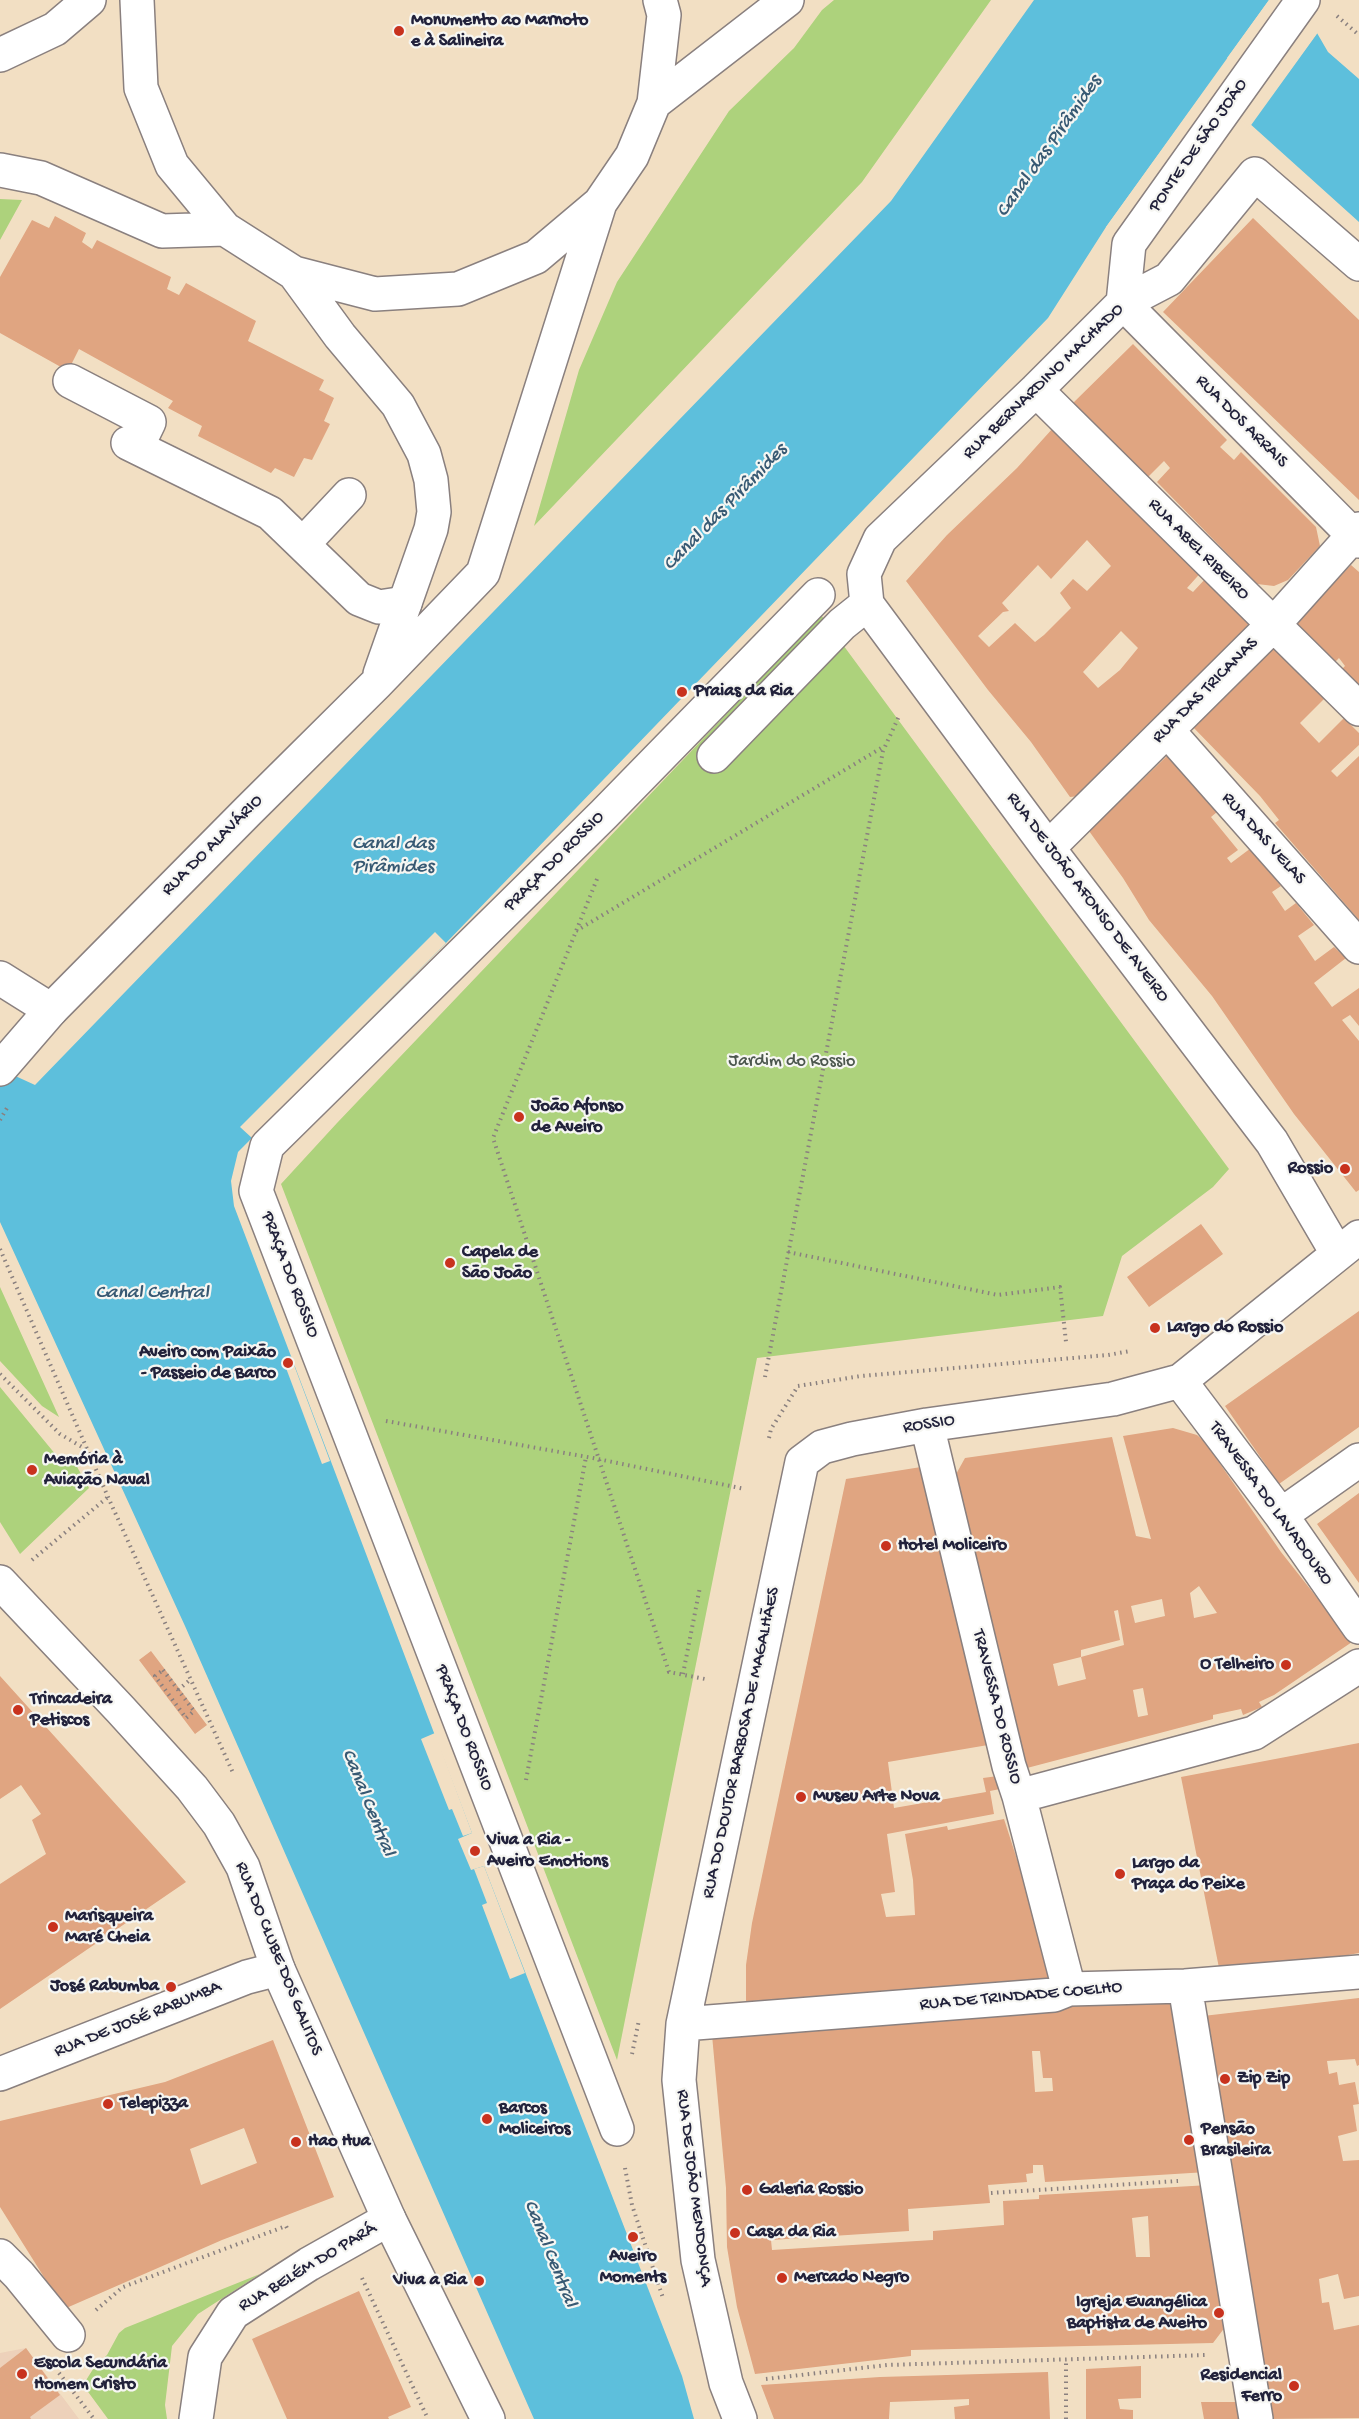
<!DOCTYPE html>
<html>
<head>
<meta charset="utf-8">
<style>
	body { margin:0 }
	canvas { display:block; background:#f2dfc3 }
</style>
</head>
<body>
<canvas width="1359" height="2419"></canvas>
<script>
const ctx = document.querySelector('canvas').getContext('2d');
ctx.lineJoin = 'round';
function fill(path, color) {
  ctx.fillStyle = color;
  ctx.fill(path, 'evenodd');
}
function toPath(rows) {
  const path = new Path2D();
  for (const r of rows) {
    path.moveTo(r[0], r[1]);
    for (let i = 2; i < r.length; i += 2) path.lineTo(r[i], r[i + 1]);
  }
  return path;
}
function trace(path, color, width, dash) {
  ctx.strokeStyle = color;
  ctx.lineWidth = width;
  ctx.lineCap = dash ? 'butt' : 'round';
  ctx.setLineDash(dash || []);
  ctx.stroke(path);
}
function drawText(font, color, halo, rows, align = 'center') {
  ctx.font = font + ' "Gochi Hand",sans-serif';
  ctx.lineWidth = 4.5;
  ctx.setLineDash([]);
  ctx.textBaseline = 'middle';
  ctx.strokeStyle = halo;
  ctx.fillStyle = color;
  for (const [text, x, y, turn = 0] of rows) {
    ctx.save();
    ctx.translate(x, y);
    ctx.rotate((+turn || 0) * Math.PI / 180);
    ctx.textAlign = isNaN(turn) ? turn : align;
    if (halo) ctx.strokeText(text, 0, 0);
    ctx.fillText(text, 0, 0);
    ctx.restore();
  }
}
fill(toPath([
	[26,2348,79,2419,0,2419,0,2353]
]), '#edd1ba');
fill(toPath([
	[834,0,991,0,862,182,534,526,579,370,617,282,729,111,794,48,822,10],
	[0,199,22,200,0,240],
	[821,615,1229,1169,1213,1187,1122,1256,1103,1316,757,1358,617,2060,281,1184,337,1123],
	[0,1287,59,1417,42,1406,0,1361],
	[0,1387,56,1455,72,1458,89,1488,20,1554,0,1522],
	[260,2274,198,2314,172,2346,165,2405,167,2419,108,2419,83,2385,95,2366,107,2355,119,2333,125,2328]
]), '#add27c');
fill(toPath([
	[1034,0,1269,0,1227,58,1272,95,1317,33,1328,52,1359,79,1359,222,1208,86,1106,227,1048,318,446,943,238,1152,231,1181,234,1206,472,1833,458,1839,471,1870,484,1866,682,2376,694,2419,534,2419,185,1626,0,1222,0,1069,35,1085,891,201]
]), '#5dbfdc');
fill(toPath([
	[1269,0,1272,0,1231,58,1271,91,1315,31,1319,31,1249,128,1208,90,1108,229,1106,227],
	[435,932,446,943,252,1138,240,1127],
	[291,1357,330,1461,322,1464,283,1360],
	[435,1733,472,1833,463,1836,452,1809,449,1810,421,1739],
	[484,1866,525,1973,510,1979,482,1905,487,1903,474,1869]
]), '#f2dfc3');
fill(toPath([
	[55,216,86,233,82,242,92,249,97,240,171,277,167,289,179,295,186,283,256,321,248,341,324,380,319,390,334,398,324,421,330,424,312,460,304,458,294,477,275,468,271,473,198,436,202,426,168,408,173,401,79,349,68,371,0,333,0,277,32,220,49,228],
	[1253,218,1359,320,1359,500,1163,312],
	[1133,344,1227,440,1220,447,1234,460,1241,452,1316,527,1320,546,1288,580,1274,586,1257,584,1157,482,1170,468,1164,461,1146,479,1072,404],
	[1053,428,1150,526,1155,520,1205,568,1187,588,1193,592,1207,577,1247,615,1248,625,1080,796,1070,797,1031,742,988,690,906,581,947,535,1017,468],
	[1087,540,1111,566,1087,591,1073,579,1060,593,1071,608,1044,635,1035,642,1015,623,989,647,978,636,1003,612,1009,611,1002,603,1038,565,1051,579],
	[1121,631,1138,648,1120,670,1098,688,1083,672],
	[1351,565,1359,572,1359,688,1340,671,1345,666,1339,658,1333,664,1293,625],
	[1270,645,1326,697,1300,723,1319,743,1344,718,1359,733,1359,745,1331,771,1337,777,1359,756,1359,920,1275,823,1279,820,1260,796,1191,725],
	[1167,756,1217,812,1211,817,1238,850,1227,858,1231,863,1251,848,1281,886,1272,892,1285,911,1296,903,1314,925,1298,936,1315,961,1334,947,1346,958,1314,983,1332,1007,1359,988,1359,1026,1350,1015,1342,1020,1359,1041,1359,1190,1356,1192,1294,1114,1212,996,1149,920,1123,878,1089,831],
	[1201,1224,1223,1254,1149,1307,1127,1277],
	[1359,1311,1359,1427,1279,1484,1225,1406],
	[1173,1428,1197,1435,1205,1442,1281,1552,1352,1642,1274,1695,1259,1702,1262,1707,1243,1715,1241,1709,1213,1715,1213,1719,1027,1768,955,1476,965,1458,1112,1437,1136,1536,1151,1539,1123,1436],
	[1199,1586,1217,1613,1194,1618,1190,1593],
	[1162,1599,1165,1616,1135,1623,1131,1606],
	[1118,1610,1124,1645,1081,1657,1086,1679,1058,1686,1053,1664,1081,1657,1081,1650,1120,1640,1114,1611],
	[1143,1688,1148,1715,1138,1717,1133,1690],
	[921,1467,988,1745,888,1762,894,1808,986,1792,983,1778,998,1776,1000,1789,990,1791,994,1814,887,1834,895,1892,881,1894,886,1917,915,1915,913,1880,905,1834,947,1826,948,1830,1004,1819,1024,1881,1052,1986,746,2009,746,1965,752,1923,846,1479],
	[1359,1493,1359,1583,1317,1524],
	[151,1651,207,1725,195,1734,139,1660],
	[0,1676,186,1882,0,2009,0,1884,46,1854,32,1820,41,1814,21,1785,0,1799],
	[1359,1743,1359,1953,1221,1978,1181,1777],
	[1175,1994,1207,2172,1045,2182,1043,2165,1033,2165,1033,2173,1026,2174,1027,2182,988,2185,990,2203,908,2209,909,2231,771,2240,772,2250,933,2240,933,2231,1004,2225,1003,2201,1039,2199,1039,2195,1209,2185,1232,2318,1213,2343,911,2350,911,2356,755,2374,737,2307,727,2247,726,2188,712,2035],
	[1032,2051,1040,2051,1043,2078,1052,2078,1053,2091,1035,2092],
	[1148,2216,1150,2257,1136,2257,1132,2218],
	[1359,1998,1359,2065,1357,2066,1355,2059,1327,2061,1329,2074,1337,2072,1339,2085,1355,2082,1359,2104,1353,2105,1357,2131,1338,2136,1343,2161,1359,2160,1359,2296,1344,2299,1338,2274,1319,2279,1322,2303,1329,2302,1334,2330,1359,2325,1359,2418,1265,2419,1203,2016],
	[273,2040,334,2197,222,2240,64,2309,0,2207,0,2121,165,2082],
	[244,2128,257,2163,201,2185,190,2149],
	[359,2291,411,2407,388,2417,389,2419,287,2419,252,2339],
	[26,2348,60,2395,30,2417,31,2419,0,2419,0,2368],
	[1141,2366,1141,2398,1118,2399,1120,2409,1133,2410,1133,2419,1086,2419,1086,2369],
	[1048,2372,1050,2419,955,2419,954,2407,969,2405,969,2399,890,2402,889,2419,774,2419,761,2385,880,2377],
	[1201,2402,1246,2402,1250,2419,1204,2419]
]), '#e0a581');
const minor = toPath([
	[1123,303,1129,244,1303,0],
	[1123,303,1359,541],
	[70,381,149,422,137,447],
	[1036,390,1359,709],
	[128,443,270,513,359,599,379,607,405,603],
	[303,544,349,495],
	[1167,730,1359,947],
	[714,756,842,624,867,604],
	[1048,848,1273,625,1359,529],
	[0,978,51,1010],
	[1337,1253,1272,1142,1048,848,867,604,864,574,880,539,1036,390,1123,303,1169,279,1255,174,1359,264],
	[1180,1381,1281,1515,1359,1627],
	[927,1425,1009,1766,1019,1796,1069,1989],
	[1281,1515,1359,1460],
	[1019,1796,1254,1733,1359,1666],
	[1185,1986,1256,2419],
	[683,2024,1054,1995,1069,1989,1185,1986,1359,1972],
	[0,2074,247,1977,278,1969],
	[617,2129,256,1191,267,1146,604,814,818,595],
	[0,2256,19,2275,68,2335],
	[196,2419,205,2357,233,2313,309,2264,389,2219],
	[740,2419,726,2383,698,2260,679,2080,683,2024,802,1462,822,1447,852,1439,927,1425,1113,1399,1180,1381,1359,1237]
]);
const major = toPath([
	[137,0,141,88,172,165,225,229,294,273,375,294,458,289,536,257,600,203,632,156,654,103,664,15,660,0],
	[0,55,55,29,89,0],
	[654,103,787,0],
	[0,170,41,178,162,231,225,229],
	[294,273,340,336,398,405,424,454,431,480,434,512,431,529,380,674],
	[0,1069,51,1010,248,811,376,684,483,573,600,203],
	[0,1582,120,1709,192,1788,219,1824,243,1867,278,1969,389,2219,488,2419]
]);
trace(minor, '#8a807f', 36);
trace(major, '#8a807f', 36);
trace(toPath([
	[1337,16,1359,35],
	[597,879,493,1138,669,1672,705,1679],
	[576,931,883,747],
	[0,1120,7,1108],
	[0,1249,108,1497,234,1775],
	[788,1252,998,1295,1060,1287,1066,1342],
	[0,1374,60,1434,89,1451],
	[765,1377,883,751,900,714],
	[386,1421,593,1458,745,1489],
	[769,1438,771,1429,798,1386,861,1376,1108,1355,1130,1351],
	[32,1560,108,1497],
	[163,1670,194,1711,186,1718,155,1676,163,1670],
	[683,1674,700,1587],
	[178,1690,191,1679],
	[526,1780,586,1457],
	[632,2054,639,2020],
	[625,2168,632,2205,663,2298],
	[991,2193,1178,2181],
	[362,2278,428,2419],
	[96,2310,123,2287,286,2226,288,2230],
	[59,2373,94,2419],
	[766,2379,887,2365,1207,2355],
	[1066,2419,1066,2359]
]), '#8a807f', 4, [1.5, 4.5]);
trace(minor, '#fff', 33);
trace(major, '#fff', 33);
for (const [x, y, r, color] of [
	[399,31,6,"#c8321e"],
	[682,692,6,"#c8321e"],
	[519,1117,6,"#c8321e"],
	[1345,1169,6,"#c8321e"],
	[450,1263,6,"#c8321e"],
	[1155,1328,6,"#c8321e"],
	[288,1363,6,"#c8321e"],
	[32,1470,6,"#c8321e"],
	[886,1546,6,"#c8321e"],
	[1286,1665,6,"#c8321e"],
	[18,1710,6,"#c8321e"],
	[801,1797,6,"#c8321e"],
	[475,1851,6,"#c8321e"],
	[1120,1874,6,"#c8321e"],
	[53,1927,6,"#c8321e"],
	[171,1987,6,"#c8321e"],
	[1225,2079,6,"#c8321e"],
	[108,2104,6,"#c8321e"],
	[487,2119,6,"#c8321e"],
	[1189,2140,6,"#c8321e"],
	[296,2142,6,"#c8321e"],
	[747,2190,6,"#c8321e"],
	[735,2233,6,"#c8321e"],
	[633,2237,6,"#c8321e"],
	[782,2278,6,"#c8321e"],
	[479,2281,6,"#c8321e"],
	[1219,2313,6,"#c8321e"],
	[22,2374,6,"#c8321e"],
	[1294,2386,6,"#c8321e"]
]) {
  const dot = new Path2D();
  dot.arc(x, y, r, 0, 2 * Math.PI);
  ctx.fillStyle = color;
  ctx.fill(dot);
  trace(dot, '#f6f6f2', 2);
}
drawText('bold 18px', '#22223b', '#f6f6f2', [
	["Monumento ao Marnoto",411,21],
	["e à Salineira",411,42],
	["Praias da Ria",694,692],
	["João Afonso",531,1107],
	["de Aveiro",531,1128],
	["Rossio",1333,1169,"right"],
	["Capela de",462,1253],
	["São João",462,1274],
	["Largo do Rossio",1167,1328],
	["Aveiro com Paixão",276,1353,"right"],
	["- Passeio de Barco",276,1374,"right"],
	["Memória à",44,1460],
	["Aviação Naval",44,1481],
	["Hotel Moliceiro",898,1546],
	["O Telheiro",1274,1665,"right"],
	["Trincadeira",30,1700],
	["Petiscos",30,1721],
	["Museu Arte Nova",813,1797],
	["Viva a Ria -",487,1841],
	["Aveiro Emotions",487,1862],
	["Largo da",1132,1864],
	["Praça do Peixe",1132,1885],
	["Marisqueira",65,1917],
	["Maré Cheia",65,1938],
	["José Rabumba",159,1987,"right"],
	["Zip Zip",1237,2079],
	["Telepizza",120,2104],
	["Barcos",499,2109],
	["Moliceiros",499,2130],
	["Pensão",1201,2130],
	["Brasileira",1201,2151],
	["Hao Hua",308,2142],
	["Galeria Rossio",759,2190],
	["Casa da Ria",747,2233],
	["Aveiro",633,2257,"center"],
	["Moments",633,2278,"center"],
	["Mercado Negro",794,2278],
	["Viva a Ria",467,2281,"right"],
	["Igreja Evangélica",1207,2303,"right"],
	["Baptista de Aveito",1207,2324,"right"],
	["Escola Secundária",34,2364],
	["Homem Cristo",34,2385],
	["Residencial",1282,2376,"right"],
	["Ferro",1282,2397,"right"]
], 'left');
drawText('18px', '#22223b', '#f6f6f2', [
	["PONTE DE SÃO JOÃO",1199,146,-55],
	["RUA BERNARDINO MACHADO",1044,382,-44],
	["RUA DOS ARRAIS",1241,422,45],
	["RUA ABEL RIBEIRO",1198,550,45],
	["RUA DAS TRICANAS",1206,691,-45],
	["RUA DAS VELAS",1263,839,48],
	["RUA DO ALAVÁRIO",213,846,-45],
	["PRAÇA DO ROSSIO",555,862,-45],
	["RUA DE JOÃO AFONSO DE AVEIRO",1087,898,53],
	["PRAÇA DO ROSSIO",289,1275,69],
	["ROSSIO",929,1425,-9],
	["TRAVESSA DO LAVADOURO",1270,1504,54],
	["TRAVESSA DO ROSSIO",996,1707,76],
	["PRAÇA DO ROSSIO",463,1728,69],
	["RUA DO DOUTOR BARBOSA DE MAGALHÃES",742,1743,-78],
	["RUA DO CLUBE DOS GALITOS",278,1959,68],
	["RUA DE TRINDADE COELHO",1021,1997,-5],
	["RUA DE JOSÉ RABUMBA",138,2020,-22],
	["RUA DE JOÃO MENDONÇA",693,2188,83],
	["RUA BELÉM DO PARÁ",308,2268,-31]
]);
drawText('18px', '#4c574e', '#f6f6f2', [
	["Jardim do Rossio",792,1062]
]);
drawText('italic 20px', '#375973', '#f6f6f2', [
	["Canal das Pirâmides",1050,147,-55],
	["Canal das Pirâmides",726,508,-46],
	["Canal das",393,845],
	["Pirâmides",393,868],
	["Canal Central",152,1294],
	["Canal Central",367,1803,68],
	["Canal Central",549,2254,68]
]);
</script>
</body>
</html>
